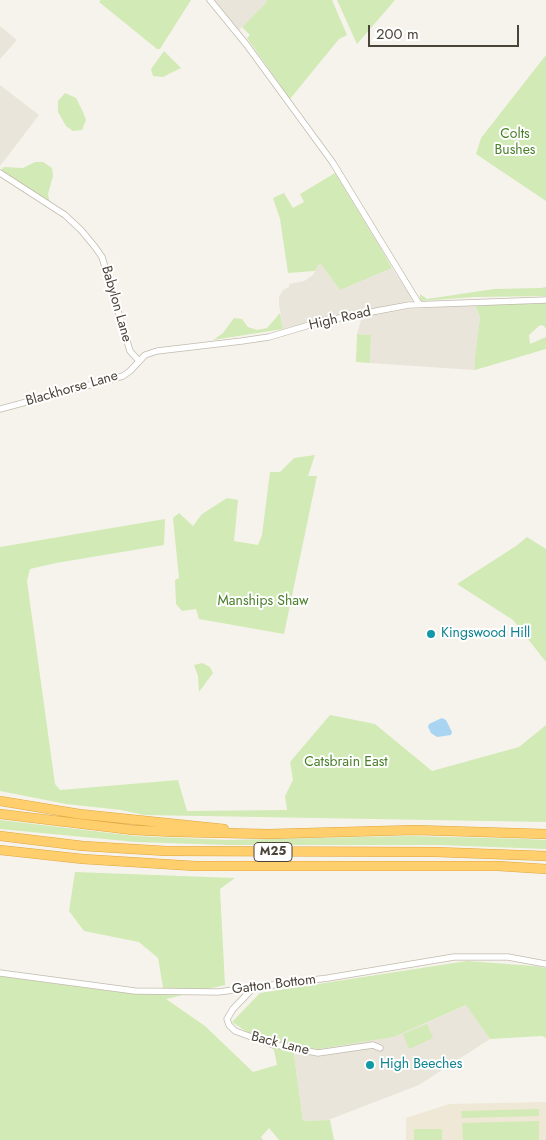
<!DOCTYPE html>
<html>
<head>
<meta charset="utf-8">
<style>
	body { margin:0 }
	#map { position:relative; width:546px; height:1140px; overflow:hidden; background:#f6f3ec; font-family:Jost,sans-serif }
	canvas { display:block }
	.scale { position:absolute; left:368px; top:25px; width:151px; height:22px; box-sizing:border-box; border:2px solid #4b4439; border-top:0; padding-left:6px; font-size:15px; line-height:18px; white-space:nowrap; color:#4b4439; -webkit-text-stroke:4px #fff; paint-order:stroke }
</style>
</head>
<body>
<div id="map">
<canvas width="546" height="1140"></canvas>
<div class="scale">200 m</div>
</div>
<script>
const ctx = document.querySelector('canvas').getContext('2d');
ctx.lineJoin = 'round';
function fill(path, color) {
  ctx.fillStyle = color;
  ctx.fill(path, 'evenodd');
}
function toPath(rows) {
  const path = new Path2D();
  for (const r of rows) {
    path.moveTo(r[0], r[1]);
    for (let i = 2; i < r.length; i += 2) path.lineTo(r[i], r[i + 1]);
  }
  return path;
}
function trace(path, color, width, dash) {
  ctx.strokeStyle = color;
  ctx.lineWidth = width;
  ctx.lineCap = dash ? 'butt' : 'round';
  ctx.setLineDash(dash || []);
  ctx.stroke(path);
}
function drawText(font, color, halo, rows, align = 'center') {
  ctx.font = font + ' Jost,sans-serif';
  ctx.lineWidth = 4;
  ctx.setLineDash([]);
  ctx.textBaseline = 'middle';
  ctx.strokeStyle = halo;
  ctx.fillStyle = color;
  for (const [text, x, y, turn = 0] of rows) {
    ctx.save();
    ctx.translate(x, y);
    ctx.rotate((+turn || 0) * Math.PI / 180);
    ctx.textAlign = isNaN(turn) ? turn : align;
    if (halo) ctx.strokeText(text, 0, 0);
    ctx.fillText(text, 0, 0);
    ctx.restore();
  }
}
fill(toPath([
	[214,0,267,0,265,4,238,31],
	[0,26,17,40,0,59],
	[0,85,39,115,0,166],
	[320,263,340,290,392,268,413,300,283,329,279,305,279,297,283,290,289,287,289,284,304,281,313,275],
	[475,305,480,317,475,357,475,370,370,363,371,335,357,334,362,317,411,309],
	[467,1005,490,1039,419,1085,328,1120,303,1121,293,1046,319,1049,394,1037]
]), '#eae5da');
fill(toPath([
	[546,1102,546,1140,406,1140,406,1118,449,1104]
]), '#efe8d6');
fill(toPath([
	[101,0,191,0,160,49,157,49,99,2],
	[267,0,332,0,347,35,339,39,290,99,247,38,250,35,242,27,265,4],
	[337,0,395,0,357,44],
	[164,51,181,68,163,77,153,76,151,69],
	[546,55,546,201,476,154,481,138],
	[65,93,76,98,83,112,86,120,82,130,73,131,66,126,58,112,58,101],
	[35,162,43,162,52,168,53,176,48,194,50,204,1,170,4,167,23,168],
	[335,173,380,247,392,268,340,290,320,263,315,271,288,273,280,219,273,198,284,193,293,208,304,202,300,194],
	[546,287,546,296,474,297,420,301,420,294,427,299,494,289,541,288],
	[546,303,546,329,544,326,540,325,529,335,530,344,546,337,546,349,475,370,475,357,480,317,475,305],
	[280,313,283,329,213,340,223,333,234,318,242,319,248,327,257,330,267,328],
	[357,334,371,335,370,363,356,362],
	[315,455,308,476,317,476,284,634,199,619,196,609,182,611,176,604,175,580,179,578,173,518,179,513,193,526,202,514,227,498,238,500,234,541,258,545,262,535,270,472,280,472,294,458],
	[165,519,164,545,56,563,30,569,27,581,55,784,60,790,178,780,187,811,287,810,285,796,293,780,290,762,330,715,375,724,432,771,519,747,546,725,546,822,144,815,121,810,66,804,0,791,0,547],
	[527,537,546,549,546,662,513,620,457,584,516,546],
	[202,663,210,667,213,673,199,692,198,676,194,665],
	[0,820,135,836,227,840,409,836,527,839,546,840,546,849,439,845,227,845,136,842,0,829],
	[75,872,235,878,220,889,225,985,166,999,205,1026,253,1072,277,1065,274,1050,232,1022,260,993,467,961,534,966,546,968,546,1038,542,1036,490,1039,466,1005,394,1037,319,1049,293,1047,303,1121,330,1120,334,1140,279,1140,269,1128,261,1137,263,1140,0,1140,0,976,110,991,164,993,158,958,139,942,84,931,69,911],
	[427,1024,433,1038,409,1049,403,1034],
	[539,1109,539,1116,462,1118,461,1111],
	[539,1121,539,1140,463,1140,462,1123],
	[414,1129,442,1129,442,1140,414,1140]
]), '#d2eab5');
fill(toPath([
	[442,718,446,720,452,732,451,735,437,737,431,733,428,727,429,724]
]), '#a9d4f2');
const minor = toPath([
	[210,0,246,44,333,163,419,304],
	[0,173,65,215,81,230,95,247,102,257,130,351,139,361],
	[0,409,123,376,130,371,145,355,157,351,242,341,269,337,323,321,409,305,546,300],
	[0,973,135,991,218,992,328,978,454,957,508,957,546,964],
	[254,987,233,1009,227,1019,229,1025,235,1031,271,1044,318,1053,373,1045,380,1048]
]);
const highway = toPath([
	[0,801,79,814,224,829],
	[0,814,133,830,175,832,269,834,415,830,546,834],
	[0,836,83,846,166,851,436,852,546,856],
	[0,850,83,859,195,866,498,866,546,869]
]);
trace(minor, '#c2bbae', 7);
trace(highway, '#e0a43c', 10);
trace(minor, '#fff', 5.5);
trace(highway, '#ffcf6e', 9);
for (const [x, y, r, color] of [
	[431,634,5,"#0f9aa8"],
	[370,1065,5,"#0f9aa8"]
]) {
  const dot = new Path2D();
  dot.arc(x, y, r, 0, 2 * Math.PI);
  ctx.fillStyle = color;
  ctx.fill(dot);
  trace(dot, '#fff', 2);
}
for (const [x, y, w] of [
	[273,852,38]
]) {
  const box = new Path2D();
  box.roundRect(x - w / 2, y - 9.5, w, 19, 4);
  ctx.fillStyle = '#fff';
  ctx.fill(box);
  trace(box, '#4b4439', 1);
}
drawText('bold 12px', '#4b4439', null, [
	["M25",273,852]
]);
drawText('14px', '#4a7f2a', '#fff', [
	["Colts",515,135],
	["Bushes",515,151],
	["Manships Shaw",263,602],
	["Catsbrain East",346,763]
]);
drawText('14px', '#4b4439', '#fff', [
	["Babylon Lane",116,304,74],
	["High Road",340,319,-13],
	["Blackhorse Lane",72,389,-16],
	["Gatton Bottom",274,985,-7],
	["Back Lane",280,1044,14]
]);
drawText('14px', '#0d838f', '#fff', [
	["Kingswood Hill",441,634],
	["High Beeches",380,1065]
], 'left');
</script>
</body>
</html>
